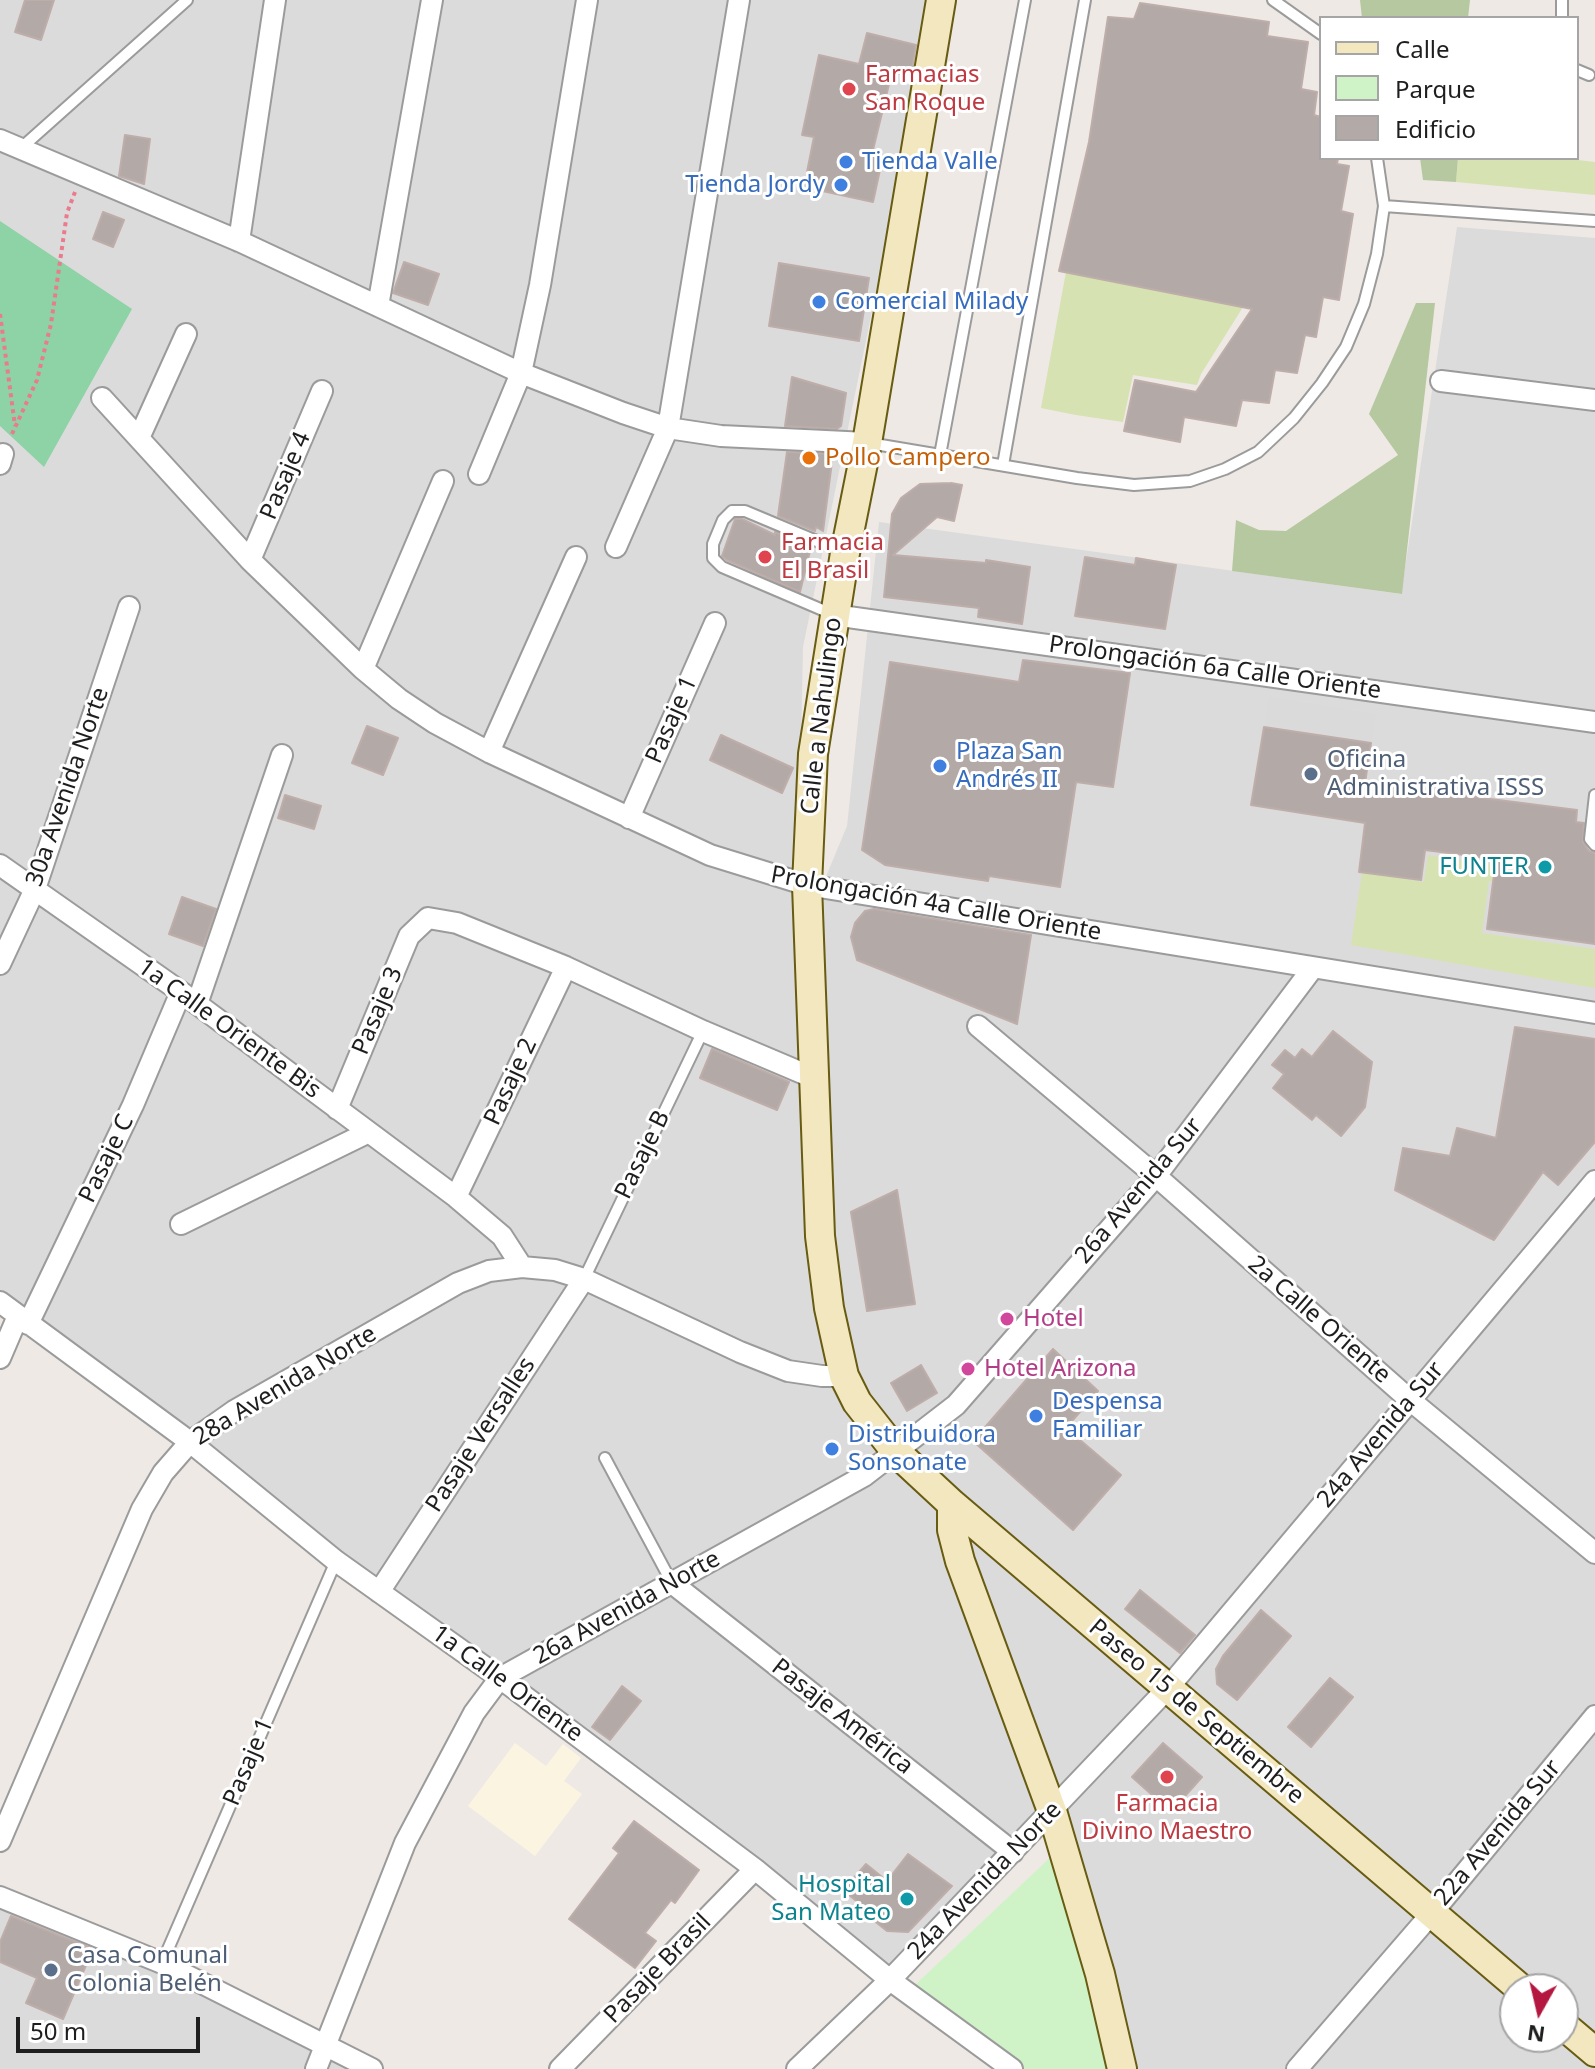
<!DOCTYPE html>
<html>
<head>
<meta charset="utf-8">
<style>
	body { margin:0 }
	#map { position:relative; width:1595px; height:2069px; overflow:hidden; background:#eee9e5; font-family:"Noto Sans",sans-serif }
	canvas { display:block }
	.legend { position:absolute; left:1319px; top:16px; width:260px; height:144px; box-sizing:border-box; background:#fff; border:2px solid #a5a5a5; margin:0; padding:10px 14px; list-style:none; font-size:24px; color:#1e1e1e }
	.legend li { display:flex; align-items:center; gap:16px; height:40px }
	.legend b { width:40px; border:2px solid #a5a5a5 }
	.north { position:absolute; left:1499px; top:1973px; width:80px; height:80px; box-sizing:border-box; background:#fff; border:2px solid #a5a5a5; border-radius:50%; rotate:188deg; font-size:22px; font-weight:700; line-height:32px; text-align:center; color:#1e1e1e }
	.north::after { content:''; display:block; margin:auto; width:28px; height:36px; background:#b41840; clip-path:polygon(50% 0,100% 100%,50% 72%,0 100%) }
	.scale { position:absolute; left:16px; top:2017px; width:184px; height:36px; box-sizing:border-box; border:4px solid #1e1e1e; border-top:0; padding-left:10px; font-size:24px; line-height:28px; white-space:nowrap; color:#1e1e1e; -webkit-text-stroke:6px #fff; paint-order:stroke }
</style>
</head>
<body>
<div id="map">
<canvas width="1595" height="2069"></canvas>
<ul class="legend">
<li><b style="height:10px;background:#f2e7bf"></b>Calle</li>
<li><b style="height:22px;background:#cff3c7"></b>Parque</li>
<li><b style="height:22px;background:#b3aaa8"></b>Edificio</li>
</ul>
<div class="north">N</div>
<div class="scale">50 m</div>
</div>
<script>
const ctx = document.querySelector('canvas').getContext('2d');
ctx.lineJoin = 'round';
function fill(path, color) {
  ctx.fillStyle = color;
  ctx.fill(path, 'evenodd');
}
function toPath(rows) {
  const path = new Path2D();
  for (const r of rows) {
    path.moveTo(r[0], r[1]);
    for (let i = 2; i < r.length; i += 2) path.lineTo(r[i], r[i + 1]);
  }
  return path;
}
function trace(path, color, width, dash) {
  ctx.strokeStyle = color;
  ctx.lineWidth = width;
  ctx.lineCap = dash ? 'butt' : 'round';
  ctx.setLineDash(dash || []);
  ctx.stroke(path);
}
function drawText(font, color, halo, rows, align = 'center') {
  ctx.font = font + ' "Noto Sans",sans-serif';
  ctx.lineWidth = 6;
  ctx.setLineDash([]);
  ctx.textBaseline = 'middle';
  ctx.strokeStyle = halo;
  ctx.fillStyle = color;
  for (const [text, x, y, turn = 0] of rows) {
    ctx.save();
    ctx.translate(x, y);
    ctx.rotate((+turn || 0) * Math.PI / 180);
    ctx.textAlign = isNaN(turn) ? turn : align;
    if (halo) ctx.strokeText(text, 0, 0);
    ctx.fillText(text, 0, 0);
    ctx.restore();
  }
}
fill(toPath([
	[0,0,936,0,803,647,797,946,847,826,879,522,1401,594,1457,227,1595,238,1595,2069,1118,2069,1042,1810,890,1965,500,1678,0,1302],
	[1515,1989,1563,1989,1563,2037,1515,2037],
	[0,1897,372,2069,0,2069]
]), '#dcdbdb');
fill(toPath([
	[515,1743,546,1766,563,1744,581,1758,564,1781,582,1794,535,1856,468,1806]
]), '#fbf4e1');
fill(toPath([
	[1458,158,1561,158,1595,162,1595,195,1456,182],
	[1066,272,1243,307,1201,374,1197,385,1133,375,1123,422,1076,415,1041,408],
	[1428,855,1509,868,1506,883,1489,881,1482,933,1595,949,1595,988,1351,945,1362,872,1424,882]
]), '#d6e2b1');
fill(toPath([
	[1360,0,1470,0,1468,18,1362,18],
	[1420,158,1458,158,1456,182,1423,180],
	[1416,303,1435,303,1402,594,1232,571,1236,520,1259,530,1286,531,1398,455,1369,414]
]), '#b6c89f');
fill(toPath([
	[1056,1852,1112,2069,1024,2069,915,1985]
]), '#cff3c7');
fill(toPath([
	[0,221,132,309,44,467,0,426]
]), '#8dd3a6');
fill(toPath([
	[1269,697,1376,714,1371,743,1264,727]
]), '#dadada');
const building = toPath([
	[25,0,54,0,41,40,15,32,25,0],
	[1140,3,1269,22,1267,36,1308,42,1301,89,1317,92,1314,115,1321,117,1321,158,1338,158,1337,164,1349,166,1341,211,1353,214,1339,300,1323,297,1316,337,1305,335,1297,373,1275,370,1269,403,1242,400,1236,426,1184,417,1180,442,1124,431,1135,380,1196,392,1252,309,1059,271,1089,142,1108,17,1134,19,1140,3],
	[867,33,916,45,911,76,892,72,872,154,883,156,873,202,804,187,814,137,802,135,819,55,859,64,867,33],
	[125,135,150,139,144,184,119,176,125,135],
	[103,212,124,220,113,247,93,239,103,212],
	[404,262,439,274,428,305,393,293,404,262],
	[779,263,869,278,859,341,769,326,779,263],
	[792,377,846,393,841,426,837,429,785,426,792,377],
	[787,452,833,454,823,531,816,527,815,531,778,516,787,452],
	[951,483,962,485,954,521,937,517,893,555,986,563,986,560,1030,567,1022,624,978,617,979,608,884,597,892,514,901,498,920,484,951,483],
	[735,519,742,519,775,535,775,532,811,547,800,592,727,560,722,556,735,519],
	[1085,557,1135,565,1136,558,1176,565,1165,629,1075,616,1085,557],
	[1023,660,1130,673,1113,787,1076,782,1060,887,989,876,988,881,885,865,862,850,890,662,1019,682,1023,660],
	[367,726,398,738,383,775,352,763,367,726],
	[1264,727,1371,743,1365,783,1577,810,1576,822,1584,823,1583,842,1589,851,1595,853,1595,944,1487,929,1496,859,1425,850,1421,880,1359,872,1365,823,1251,805,1264,727],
	[721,735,793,768,782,793,710,760,721,735],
	[285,795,321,806,314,829,278,818,285,795],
	[182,897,216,909,203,946,169,934,182,897],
	[874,909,1031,935,1017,1024,857,960,851,937,855,923,865,911,874,909],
	[1515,1027,1595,1039,1595,1142,1558,1185,1543,1172,1494,1240,1395,1190,1403,1148,1450,1156,1457,1128,1496,1138,1515,1027],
	[1333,1031,1372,1062,1365,1107,1341,1136,1316,1115,1312,1120,1273,1088,1284,1074,1272,1065,1285,1050,1295,1058,1302,1049,1312,1057,1333,1031],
	[712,1049,789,1082,777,1110,700,1078,712,1049],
	[897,1190,915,1304,867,1311,851,1212,897,1190],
	[1053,1349,1098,1391,1066,1428,1121,1475,1073,1530,973,1441,1053,1349],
	[921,1365,937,1393,907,1411,891,1383,921,1365],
	[1140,1590,1195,1635,1180,1653,1125,1609,1140,1590],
	[1261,1610,1291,1636,1237,1700,1217,1684,1216,1669,1223,1656,1261,1610],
	[1330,1678,1353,1697,1311,1747,1288,1727,1330,1678],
	[622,1686,641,1701,610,1740,592,1727,622,1686],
	[1163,1743,1202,1777,1171,1812,1132,1777,1163,1743],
	[634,1821,699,1870,675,1903,671,1900,645,1933,656,1941,635,1968,569,1919,619,1853,613,1848,634,1821],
	[908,1854,952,1886,908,1932,887,1931,863,1912,866,1909,843,1890,866,1864,887,1881,908,1854],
	[11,1916,93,1949,63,2019,26,2003,37,1978,0,1962,0,1942,11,1916]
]);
fill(building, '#b3aaa8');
trace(building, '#beada9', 2);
const lane = toPath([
	[1273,0,1321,34],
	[1562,18,1562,0],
	[1577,70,1589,75],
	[20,149,187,0],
	[1384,206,1595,221],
	[869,443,1077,478,1134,485,1190,481,1225,469,1258,452,1294,418,1322,383,1346,347,1364,304,1377,254,1384,206,1377,158],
	[940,455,1025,0],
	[1003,465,1085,0],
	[832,614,722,567,713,558,713,544,723,520,732,511,745,511,843,552],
	[1595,795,1590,839,1595,845],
	[584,1279,703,1031],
	[605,1458,672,1583],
	[162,1963,336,1561]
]);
const street = toPath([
	[0,140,239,241,521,373,623,413,668,428,721,436,867,443],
	[239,241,275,0],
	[378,306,432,0],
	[1441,381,1595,400],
	[102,398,250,560,363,669,399,699,435,723,489,752,710,855,807,885,1595,1013],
	[139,438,186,334],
	[0,464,3,454],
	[479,474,521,373,540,285,587,0],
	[616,547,668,428,739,0],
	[250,560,322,391],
	[834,615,1595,722],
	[363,669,443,481],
	[489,752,576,557],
	[629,818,715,623],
	[0,865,181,992,456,1197,502,1236,522,1267,555,1270,584,1279,740,1352,788,1371,822,1376,844,1376],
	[0,964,35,889,129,607],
	[197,1004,282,755],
	[978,1026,1156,1176,1410,1400,1595,1553],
	[337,1109,409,936,428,918,457,923,566,967,703,1031,814,1078],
	[456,1197,566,967],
	[181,1224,367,1133],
	[0,1302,190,1442,336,1561,500,1678,755,1869,890,1980,1012,2069],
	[28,1324,133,1105,181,992],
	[0,1358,18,1316],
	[672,1583,1013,1852],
	[379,1592,584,1279],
	[0,1841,142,1509,163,1473,190,1442,234,1411,458,1283,489,1271,522,1267],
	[0,1897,162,1963,372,2069],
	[316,2069,405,1843,474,1713,500,1678,864,1476,956,1405,1156,1176,1312,969],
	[560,2069,755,1869],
	[797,2069,890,1980,1168,1688,1595,1181],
	[1297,2069,1432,1913,1595,1716]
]);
const secondary = toPath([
	[941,0,867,443,845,553,813,754,807,885,820,1236,829,1308,844,1376,857,1402,897,1453,952,1504,1521,1989],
	[952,1504,952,1530,960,1561,1052,1811,1100,1974,1122,2069],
	[1563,2025,1595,2052]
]);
trace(lane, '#9b9b9b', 14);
trace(street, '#9b9b9b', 24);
trace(secondary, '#685b12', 32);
trace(toPath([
	[0,314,15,426],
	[12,434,37,380,51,324,67,213,75,192]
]), '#e97b8c', 4, [4, 4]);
trace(lane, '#fff', 10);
trace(street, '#fff', 20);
trace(secondary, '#f2e7bf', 28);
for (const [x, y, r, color] of [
	[849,89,8,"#e0444e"],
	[846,162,8,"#3f7fe0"],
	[841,185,8,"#3f7fe0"],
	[819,302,8,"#3f7fe0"],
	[809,458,8,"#e8710a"],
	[765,557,8,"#e0444e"],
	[940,766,8,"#3f7fe0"],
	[1311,774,8,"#5c6f8a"],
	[1545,867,8,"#0f9aa8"],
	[1007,1319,8,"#d1479c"],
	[968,1369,8,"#d1479c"],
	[1036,1416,8,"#3f7fe0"],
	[832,1449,8,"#3f7fe0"],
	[1167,1777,8,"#e0444e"],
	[907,1899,8,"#0f9aa8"],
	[51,1970,8,"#5c6f8a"]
]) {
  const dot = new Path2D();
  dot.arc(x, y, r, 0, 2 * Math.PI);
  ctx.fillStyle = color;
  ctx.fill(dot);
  trace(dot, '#fff', 3);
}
drawText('24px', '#be3a42', '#fff', [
	["Farmacias",865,75],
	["San Roque",865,103],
	["Farmacia",781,543],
	["El Brasil",781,571],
	["Farmacia",1167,1804,"center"],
	["Divino Maestro",1167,1832,"center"]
], 'left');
drawText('24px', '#366cbe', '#fff', [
	["Tienda Valle",862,162],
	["Tienda Jordy",825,185,"right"],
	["Comercial Milady",835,302],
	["Plaza San",956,752],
	["Andrés II",956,780],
	["Despensa",1052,1402],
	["Familiar",1052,1430],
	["Distribuidora",848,1435],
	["Sonsonate",848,1463]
], 'left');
drawText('24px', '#c56008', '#fff', [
	["Pollo Campero",825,458]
], 'left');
drawText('24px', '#1e1e1e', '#fff', [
	["Pasaje 4",286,476,-67],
	["Prolongación 6a Calle Oriente",1215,668,8],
	["Calle a Nahulingo",822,716,-83],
	["Pasaje 1",672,720,-66],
	["30a Avenida Norte",68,787,-71],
	["Prolongación 4a Calle Oriente",936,904,10],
	["Pasaje 3",378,1011,-67],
	["1a Calle Oriente Bis",229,1029,36],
	["Pasaje 2",511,1082,-65],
	["Pasaje B",643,1155,-64],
	["Pasaje C",107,1159,-64],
	["26a Avenida Sur",1139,1191,-50],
	["2a Calle Oriente",1319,1320,41],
	["28a Avenida Norte",285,1386,-31],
	["Pasaje Versalles",481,1435,-57],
	["24a Avenida Sur",1381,1435,-50],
	["26a Avenida Norte",627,1608,-29],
	["1a Calle Oriente",507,1684,36],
	["Paseo 15 de Septiembre",1196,1712,40],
	["Pasaje América",842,1717,38],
	["Pasaje 1",249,1762,-67],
	["22a Avenida Sur",1498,1833,-50],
	["24a Avenida Norte",985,1881,-46],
	["Pasaje Brasil",658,1969,-46]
]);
drawText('24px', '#4e5e75', '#fff', [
	["Oficina",1327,760],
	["Administrativa ISSS",1327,788],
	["Casa Comunal",67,1956],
	["Colonia Belén",67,1984]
], 'left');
drawText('24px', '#0d838f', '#fff', [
	["FUNTER",1529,867],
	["Hospital",891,1885],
	["San Mateo",891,1913]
], 'right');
drawText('24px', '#b23c85', '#fff', [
	["Hotel",1023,1319],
	["Hotel Arizona",984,1369]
], 'left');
</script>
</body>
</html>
